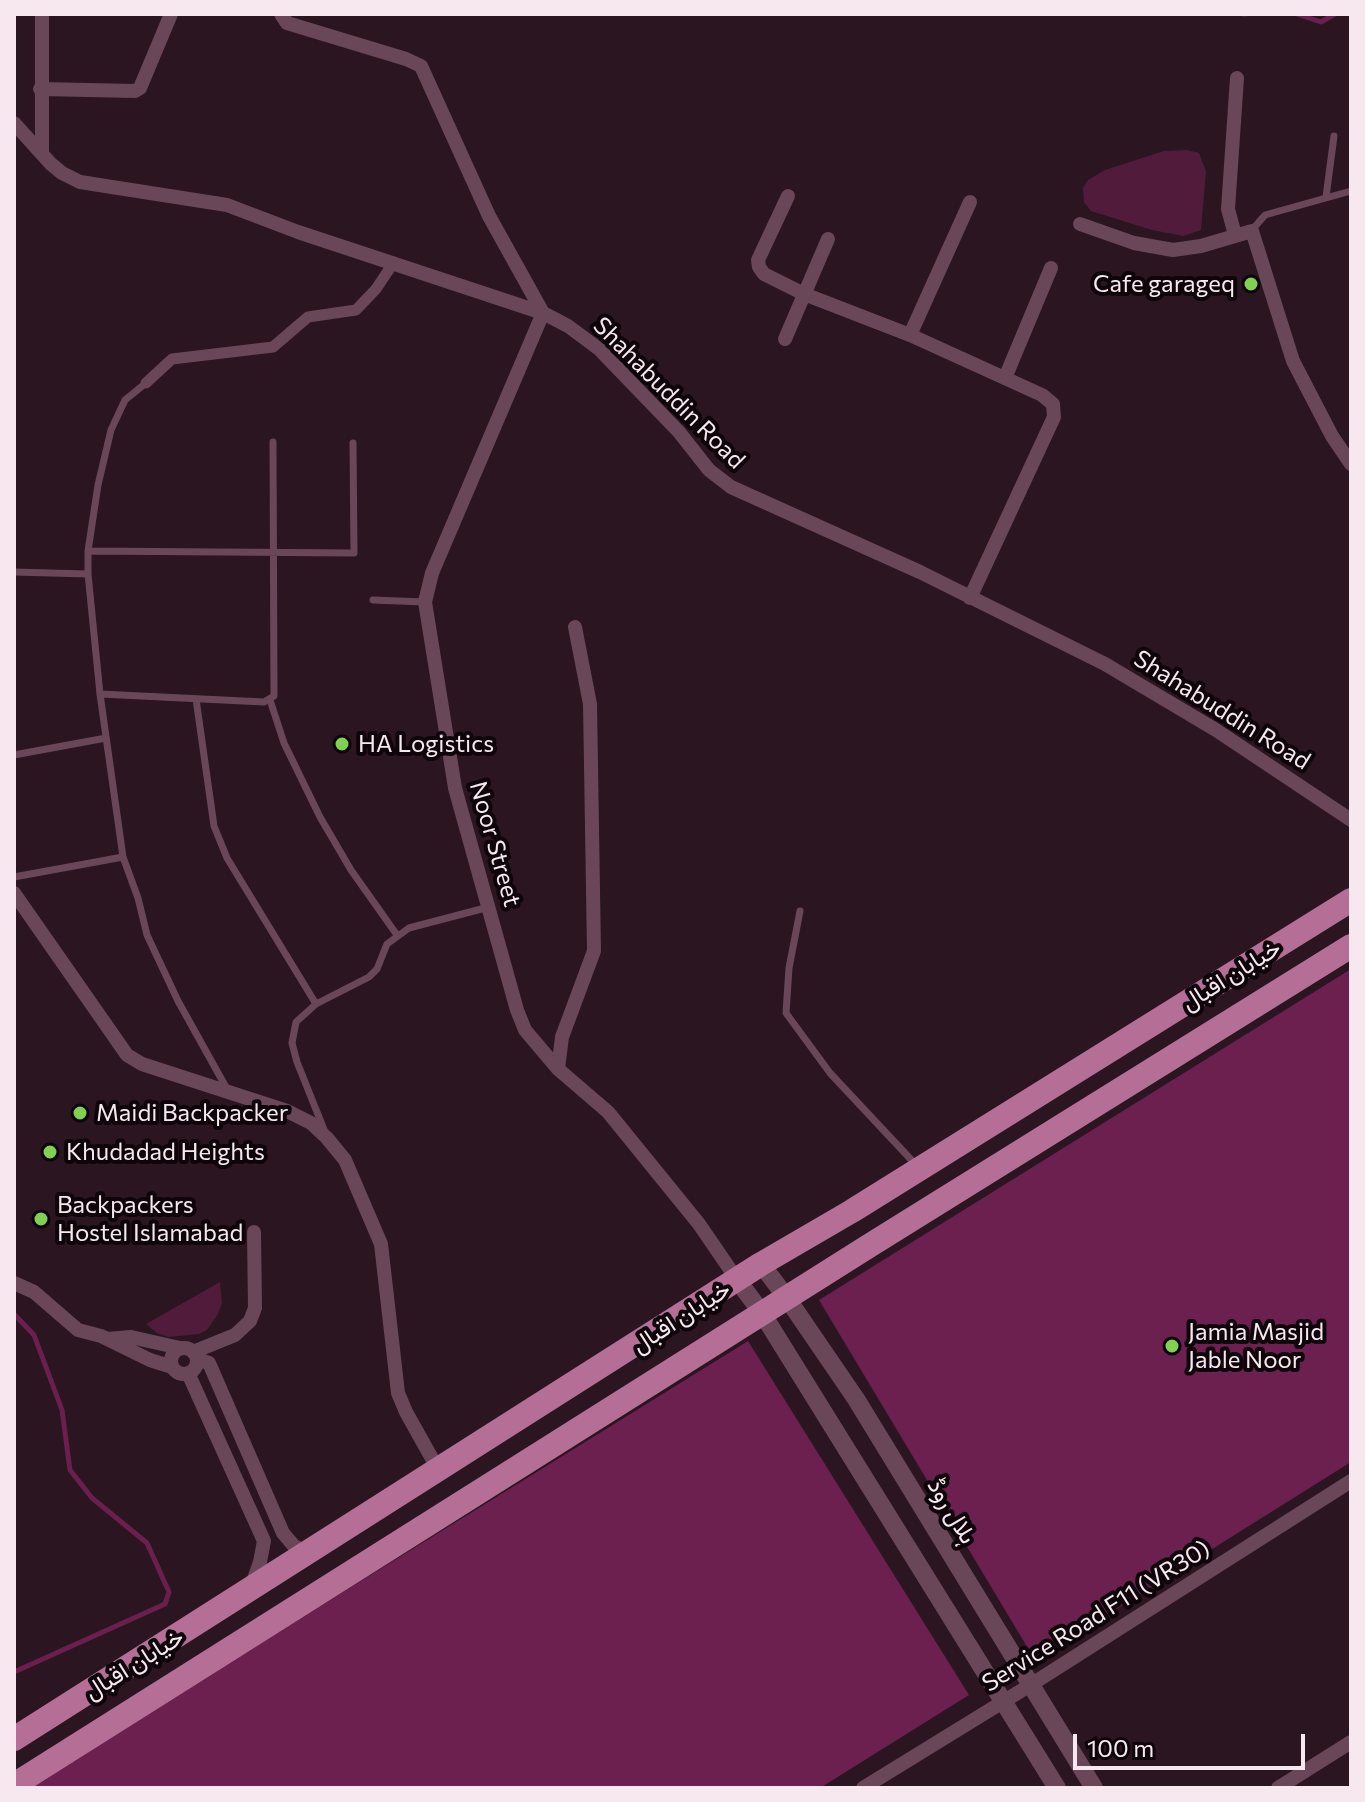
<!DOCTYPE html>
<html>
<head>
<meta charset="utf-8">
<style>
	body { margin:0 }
	#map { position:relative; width:1365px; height:1802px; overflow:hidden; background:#2a1521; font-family:Commissioner,sans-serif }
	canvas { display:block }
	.frame { position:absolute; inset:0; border:16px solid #f7e8ef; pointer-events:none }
	.scale { position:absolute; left:1073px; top:1734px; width:232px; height:36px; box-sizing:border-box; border:4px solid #f7e8ef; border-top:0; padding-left:10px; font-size:24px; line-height:28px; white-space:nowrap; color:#f7e8ef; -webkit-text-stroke:6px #0d0509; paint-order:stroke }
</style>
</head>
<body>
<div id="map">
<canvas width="1365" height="1802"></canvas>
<div class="frame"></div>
<div class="scale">100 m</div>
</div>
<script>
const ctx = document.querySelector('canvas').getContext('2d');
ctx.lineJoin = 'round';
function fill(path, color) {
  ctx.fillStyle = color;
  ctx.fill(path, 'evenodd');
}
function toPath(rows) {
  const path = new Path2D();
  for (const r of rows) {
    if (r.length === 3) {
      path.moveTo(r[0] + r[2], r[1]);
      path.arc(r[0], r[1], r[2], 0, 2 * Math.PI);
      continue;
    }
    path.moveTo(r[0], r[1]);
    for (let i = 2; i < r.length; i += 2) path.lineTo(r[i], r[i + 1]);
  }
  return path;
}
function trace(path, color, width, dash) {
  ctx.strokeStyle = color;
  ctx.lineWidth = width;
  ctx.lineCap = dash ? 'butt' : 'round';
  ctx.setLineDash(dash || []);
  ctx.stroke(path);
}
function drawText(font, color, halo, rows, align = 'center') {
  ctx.font = font + ' Commissioner,Vazirmatn,sans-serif';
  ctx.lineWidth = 8;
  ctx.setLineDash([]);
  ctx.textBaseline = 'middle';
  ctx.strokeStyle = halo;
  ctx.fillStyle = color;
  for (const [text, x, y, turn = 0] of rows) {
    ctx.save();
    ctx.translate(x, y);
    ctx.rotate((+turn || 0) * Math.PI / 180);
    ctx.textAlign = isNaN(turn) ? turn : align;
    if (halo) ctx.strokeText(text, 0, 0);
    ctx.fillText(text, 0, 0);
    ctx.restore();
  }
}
fill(toPath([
	[1187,150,1199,153,1206,171,1201,230,1183,236,1152,230,1091,211,1084,202,1083,188,1088,180,1105,170,1164,151],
	[220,1282,222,1303,218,1314,207,1330,199,1334,169,1337,157,1333,146,1324]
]), '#511c3c');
fill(toPath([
	[1351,969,1351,1462,1035,1660,819,1300],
	[748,1341,969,1695,820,1788,27,1788]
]), '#6b204f');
trace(toPath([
	[1243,14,1246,14],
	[1297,14,1321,22,1335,14],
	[14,1314,34,1335,62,1410,70,1470,92,1498,147,1543,169,1592,165,1604,14,1672]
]), '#6a1f4e', 5);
trace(toPath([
	[1326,197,1334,136],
	[1252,230,1265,215,1351,191],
	[146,383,125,400,111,430,98,485,88,551,88,574,100,694,123,857,138,898,147,935,178,1001,227,1089],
	[88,551,354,553,353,443],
	[14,572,88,574],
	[373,600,425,602],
	[100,694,264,702,274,696,273,442],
	[196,699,214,826,227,858,316,1004],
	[270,700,284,743,320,817,351,870,397,935],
	[14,755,106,738],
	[14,877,123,857],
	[800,911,789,968,786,1013,830,1073,918,1167],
	[325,1132,297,1062,292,1043,296,1022,316,1004,369,977,377,969,387,944,409,928,489,907]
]), '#694759', 7);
trace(toPath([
	[146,383,172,359,273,347,308,317,356,310,376,289,394,262]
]), '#694759', 11);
trace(toPath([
	[281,14,287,23,406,59,421,66,489,216,543,313,432,573,425,602,455,788,517,1010,525,1030,558,1069,608,1112,699,1224,738,1281],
	[40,89,135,91,140,88,171,14],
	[14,123,51,164,62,173,80,182,227,205,298,232,543,313,568,326,599,349,679,432,709,470,731,487,920,572,1105,664,1216,730,1351,820],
	[42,153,42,14],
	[788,196,758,260,759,267,764,274,804,294,910,335,1042,395,1053,404,1054,417,970,598],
	[1080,224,1134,243,1173,250,1201,246,1252,231,1293,361,1332,436,1351,464],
	[1235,235,1228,209,1237,78],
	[910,335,970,202],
	[785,339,828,239],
	[1005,378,1051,268],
	[14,893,127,1055,142,1064,287,1111,311,1123,327,1138,345,1160,381,1244,398,1393,406,1412,439,1471],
	[558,1069,562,1037,594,951,590,704,575,627],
	[14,1283,34,1292,78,1330,101,1336,150,1360,172,1367],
	[107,1339,131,1337,180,1348],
	[184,1361,13],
	[193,1352,235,1335,250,1321,255,1308,254,1232],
	[197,1359,209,1363,283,1533,294,1546,309,1553],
	[188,1373,264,1541,260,1562,251,1587],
	[863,1788,1032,1684,1351,1481],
	[1278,1788,1351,1742]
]), '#694759', 14);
trace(toPath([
	[761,1264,787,1298,856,1399,1094,1788],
	[738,1281,762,1313,1057,1788]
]), '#694759', 18);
trace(toPath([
	[14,1739,761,1264,852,1211,1351,900],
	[14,1785,872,1244,1351,946]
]), '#b56f96', 24);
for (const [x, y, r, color] of [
	[1251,284,8,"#80d051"],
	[342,744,8,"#80d051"],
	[80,1113,8,"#80d051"],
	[50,1152,8,"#80d051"],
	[41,1219,8,"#80d051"],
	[1172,1346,8,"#80d051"]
]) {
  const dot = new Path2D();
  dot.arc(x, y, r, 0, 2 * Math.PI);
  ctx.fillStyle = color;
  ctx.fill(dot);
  trace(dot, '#0d0509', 3);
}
drawText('24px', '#f7e8ef', '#0d0509', [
	["Cafe garageq",1235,284,"right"],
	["HA Logistics",358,744],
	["Maidi Backpacker",96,1113],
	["Khudadad Heights",66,1152],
	["Backpackers",57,1205],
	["Hostel Islamabad",57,1233],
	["Jamia Masjid",1188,1332],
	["Jable Noor",1188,1360]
], 'left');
drawText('24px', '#f7e8ef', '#0d0509', [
	["Shahabuddin Road",669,393,45],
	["Shahabuddin Road",1222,710,32],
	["Noor Street",495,844,74],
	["خیابان اقبال",1231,975,-32],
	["خیابان اقبال",681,1317,-33],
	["ہلال روڈ",952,1511,59],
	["Service Road F11 (VR30)",1096,1616,-32],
	["خیابان اقبال",134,1664,-32]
]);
</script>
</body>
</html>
